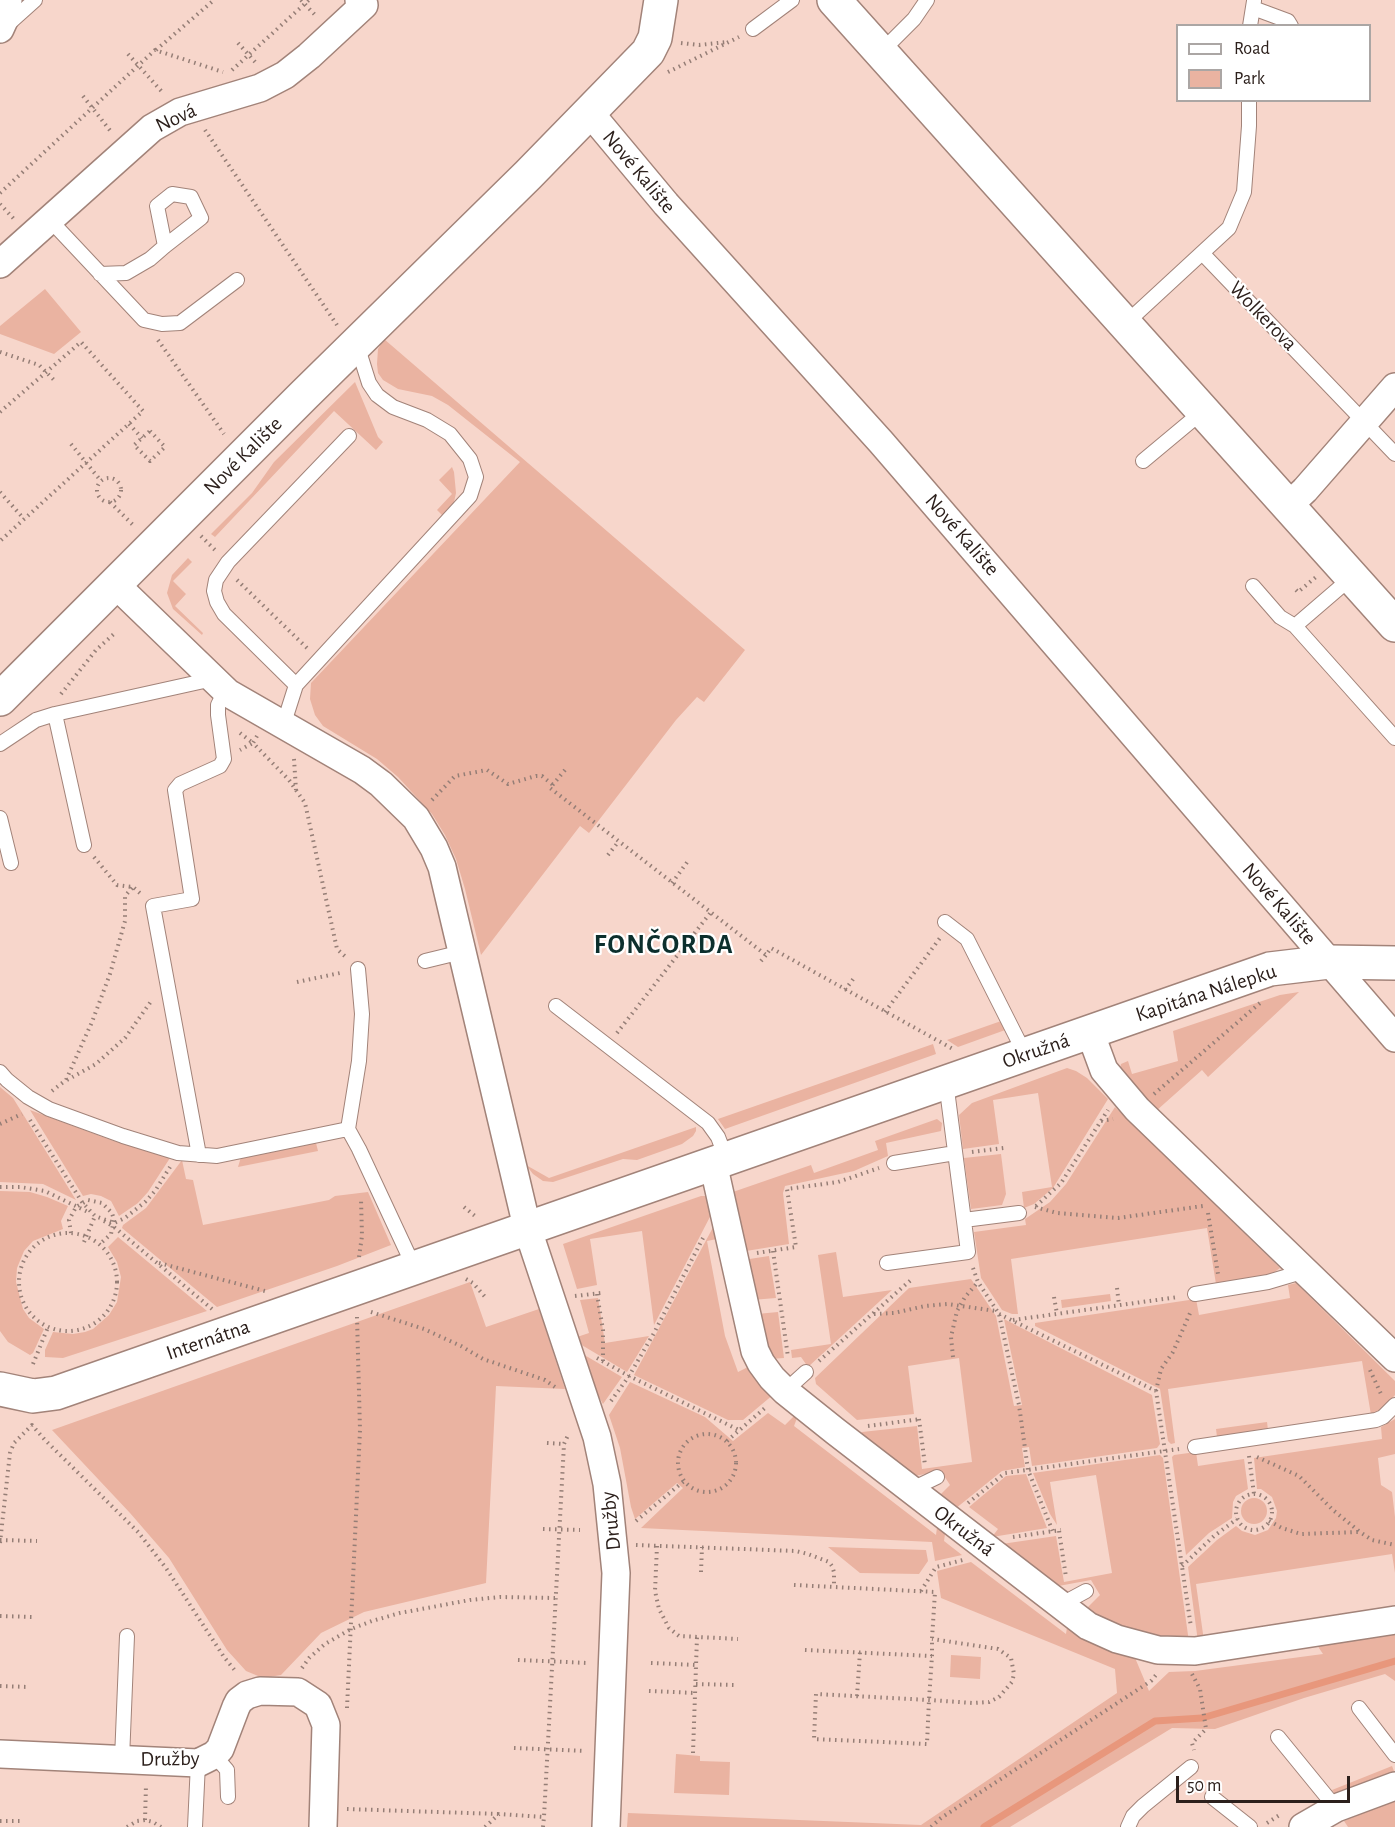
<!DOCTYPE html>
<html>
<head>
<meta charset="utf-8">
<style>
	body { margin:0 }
	#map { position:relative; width:1395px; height:1827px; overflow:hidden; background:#f7d6cb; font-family:"Alegreya Sans",sans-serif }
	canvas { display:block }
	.legend { position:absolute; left:1176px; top:24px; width:195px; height:78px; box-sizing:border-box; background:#fff; border:2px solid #aba6a4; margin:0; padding:8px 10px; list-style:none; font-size:18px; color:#2c201c }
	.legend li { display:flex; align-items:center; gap:12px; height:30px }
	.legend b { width:30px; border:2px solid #aba6a4 }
	.scale { position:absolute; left:1176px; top:1776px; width:174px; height:27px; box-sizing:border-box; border:3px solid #2c201c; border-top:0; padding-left:8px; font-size:18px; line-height:21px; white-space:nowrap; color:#2c201c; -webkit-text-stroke:4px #fff; paint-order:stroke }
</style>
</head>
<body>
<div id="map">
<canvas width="1395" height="1827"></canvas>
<ul class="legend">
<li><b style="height:8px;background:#fff"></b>Road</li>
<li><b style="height:16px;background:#eab3a1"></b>Park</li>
</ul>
<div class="scale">50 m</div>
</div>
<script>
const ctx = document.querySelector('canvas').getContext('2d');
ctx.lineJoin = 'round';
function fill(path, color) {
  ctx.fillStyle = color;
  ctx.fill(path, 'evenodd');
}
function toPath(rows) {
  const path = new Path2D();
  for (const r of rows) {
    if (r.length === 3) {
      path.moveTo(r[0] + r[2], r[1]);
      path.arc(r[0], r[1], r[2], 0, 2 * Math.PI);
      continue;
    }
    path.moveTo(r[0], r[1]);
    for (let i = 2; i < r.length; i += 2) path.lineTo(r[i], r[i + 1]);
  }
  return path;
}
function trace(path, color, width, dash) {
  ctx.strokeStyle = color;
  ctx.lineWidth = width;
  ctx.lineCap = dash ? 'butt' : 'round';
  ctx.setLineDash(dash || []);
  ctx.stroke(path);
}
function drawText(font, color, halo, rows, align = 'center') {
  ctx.font = font + ' "Alegreya Sans",sans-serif';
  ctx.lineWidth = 4.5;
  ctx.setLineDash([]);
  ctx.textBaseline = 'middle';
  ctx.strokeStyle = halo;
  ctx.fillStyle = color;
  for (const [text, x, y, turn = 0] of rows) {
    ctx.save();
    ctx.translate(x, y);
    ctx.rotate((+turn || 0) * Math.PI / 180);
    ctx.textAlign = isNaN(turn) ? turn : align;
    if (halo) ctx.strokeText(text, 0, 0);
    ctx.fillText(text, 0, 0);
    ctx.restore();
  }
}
fill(toPath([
	[45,289,81,332,54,354,0,334,0,326],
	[384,339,745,650,704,702,697,697,676,720,589,833,580,826,481,955,465,889,456,859,445,835,432,814,398,777,377,759,323,726,315,715,310,699,311,683,520,462,448,405,432,396,398,389,383,380,378,373,377,364,378,349],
	[355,382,378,437,383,442,376,450,334,411,215,537,211,534,252,493,274,462],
	[452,467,454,472,456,493,454,502,445,518,437,510,452,494,439,480],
	[188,558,192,562,173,581,186,594,175,606,203,633,202,635,173,609,167,593,172,575],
	[1299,992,1208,1077,1202,1070,1156,1111,1120,1070,1121,1064,1128,1061,1132,1074,1178,1061,1173,1031,1280,995],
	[1004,1020,1008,1029,958,1047,947,1040],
	[933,1044,936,1054,725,1129,718,1119],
	[1067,1068,1076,1071,1087,1078,1108,1099,1053,1188,1034,1204,1024,1208,1022,1192,1052,1187,1038,1093,993,1100,999,1144,963,1149,959,1115,972,1103],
	[0,1087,13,1098,76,1200,43,1184,0,1182],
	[1115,1107,1280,1268,1272,1274,1216,1284,1207,1228,1011,1259,1018,1314,1012,1314,1002,1310,981,1278,974,1232,1026,1225,1025,1219,1050,1202,1066,1184],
	[30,1110,111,1140,170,1158,148,1192,138,1203,119,1216,111,1201,101,1196,91,1194,83,1196],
	[937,1119,942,1123,941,1131,886,1143,888,1156,854,1171,785,1186,783,1193,789,1244,740,1252,730,1193,811,1165,814,1173,878,1150,875,1141],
	[696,1127,696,1131,693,1136,682,1144,637,1160,623,1159,553,1182,543,1181,533,1174,526,1165,549,1178],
	[316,1143,318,1151,238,1167,241,1157],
	[1001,1154,1006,1194,1002,1205,971,1209,964,1158],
	[182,1160,186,1179,193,1180,203,1225,329,1200,335,1196,368,1192,391,1245,337,1266,217,1307,122,1228,123,1225,146,1208],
	[0,1191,30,1192,47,1197,68,1206,61,1221,63,1229,33,1241,24,1251,17,1268,16,1282,23,1309,29,1318,44,1329,33,1353,30,1355,8,1342,0,1331],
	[701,1196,706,1196,711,1200,713,1211,654,1325,642,1231,590,1239,597,1285,577,1289,563,1244],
	[718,1218,722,1238,707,1241,725,1336,738,1372,752,1365,774,1394,743,1420,728,1420,634,1375],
	[118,1237,207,1311,63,1358,45,1357,45,1350,53,1332,73,1334,85,1332,93,1329,109,1315,117,1302,121,1277,117,1262,108,1247],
	[836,1252,843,1297,892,1290,808,1367,801,1357,792,1358,791,1350,831,1344,818,1255],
	[769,1256,776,1298,752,1300,743,1260],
	[971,1279,996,1316,1014,1406,1022,1405,1004,1319,1152,1395,1160,1444,1157,1448,1032,1466,1029,1447,1022,1448,1025,1467,1002,1471,950,1513,934,1501,950,1485,941,1471,904,1478,856,1440,862,1432,917,1426,922,1469,972,1462,959,1358,908,1366,914,1414,857,1420,816,1384,815,1378,909,1288],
	[470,1282,486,1327,539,1309,565,1389,496,1386,486,1583,364,1612,321,1633,281,1675,263,1678,246,1671,227,1650,169,1558,130,1513,52,1430],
	[1296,1283,1395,1381,1395,1395,1381,1411,1371,1415,1362,1361,1168,1389,1175,1443,1171,1444,1168,1441,1160,1389,1035,1326,1035,1323,1196,1299,1199,1315,1290,1298,1288,1285],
	[1110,1294,1111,1301,1062,1308,1061,1300],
	[598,1298,605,1343,649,1336,627,1372,575,1341,574,1338,589,1333,580,1300],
	[778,1312,784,1358,770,1359,757,1314],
	[581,1353,622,1377,603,1404,590,1382],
	[630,1382,705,1417,733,1441,768,1413,785,1425,794,1416,797,1418,794,1426,936,1535,938,1520,946,1527,944,1541,962,1555,935,1561,932,1542,641,1528,683,1488,677,1483,635,1519,631,1507,620,1448,609,1415],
	[1395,1419,1395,1454,1378,1458,1381,1485,1392,1492,1395,1517,1395,1573,1392,1554,1196,1584,1204,1641,1198,1642,1188,1567,1217,1540,1236,1526,1242,1531,1255,1535,1268,1530,1276,1518,1277,1511,1272,1497,1261,1489,1257,1489,1254,1458,1382,1439,1381,1427],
	[1267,1422,1268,1430,1217,1437,1216,1429],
	[1196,1452,1198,1466,1244,1459,1248,1489,1236,1496,1233,1502,1232,1518,1209,1533,1186,1555,1172,1457,1174,1455],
	[1160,1455,1163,1458,1189,1642,1156,1641,1084,1611,1100,1595,1091,1580,1053,1587,995,1545,1056,1536,1064,1582,1112,1573,1096,1475,1050,1482,1057,1525,1050,1514,1033,1473],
	[1026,1474,1047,1528,992,1537,998,1529,969,1507,1006,1476],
	[1254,1511,13],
	[828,1547,926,1550,928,1561,919,1574,860,1573],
	[971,1562,1066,1634,1068,1621,1133,1653,1149,1691,1169,1672,1195,1671,1323,1654,1315,1642,1395,1629,1395,1681,1385,1674,1304,1698,1215,1729,1172,1728,1010,1827,627,1827,628,1813,921,1825,1117,1693,1115,1669,941,1598,937,1571],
	[951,1655,981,1657,980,1679,950,1677],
	[676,1754,700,1756,700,1761,730,1762,729,1795,674,1793],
	[1392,1766,1394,1771,1336,1795,1332,1790],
	[1395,1799,1395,1827,1348,1827,1344,1821,1366,1810]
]), '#eab3a1');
trace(toPath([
	[984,1827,1155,1721,1202,1718,1395,1661]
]), '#e8977c', 7);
const lane = toPath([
	[1253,8,1288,21,1291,26],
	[6,26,35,0],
	[1250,26,1254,1],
	[753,29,792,0],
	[881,52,914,19,927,0],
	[49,219,144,320,162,324,180,323,237,280],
	[1203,254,1395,454],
	[100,274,126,273,150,259,165,246,201,218,191,197,172,194,157,206,165,246],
	[1125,324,1229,228,1244,192,1249,126,1249,100],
	[1143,461,1203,411],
	[1352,577,1295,626,1395,738],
	[1253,586,1280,617,1295,626],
	[296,685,470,496,476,477,470,459,450,434,427,420,393,407,377,395,369,383,357,345],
	[55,714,84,845],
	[283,726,296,685,224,614,217,602,214,591,216,580,228,562,349,436],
	[0,744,36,720,55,714,213,679],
	[0,818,11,863],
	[945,922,967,939,1025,1054],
	[425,961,462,952],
	[556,1006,708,1123,718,1137,726,1158],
	[0,1072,7,1080,28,1097,49,1109,123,1136,178,1153,217,1156,348,1129,359,1149,414,1267],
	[348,1129,359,1061,362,1014,358,969],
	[199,1155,153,906,192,899,175,790,180,784,220,766,224,759,218,715,218,705,225,691],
	[894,1163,955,1153],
	[964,1220,1019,1213],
	[887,1263,968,1252,946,1082],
	[1195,1294,1268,1282,1305,1271],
	[785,1391,806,1372],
	[1195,1447,1376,1420,1383,1417,1395,1405],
	[910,1490,937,1477],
	[1060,1605,1086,1591],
	[1359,1708,1395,1755],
	[1278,1737,1336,1808],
	[214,1755,227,1770,228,1797],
	[122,1759,127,1636],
	[1212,1797,1250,1827],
	[195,1827,198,1763],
	[1128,1827,1133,1816,1143,1806,1191,1767]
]);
const street = toPath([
	[0,29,5,18,8,0],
	[590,113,666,204,881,442,1395,1038],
	[0,264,152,128,180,112,260,88,285,75,309,56,364,5,359,0],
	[1288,506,1305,490,1395,387],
	[116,585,228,693,362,770,381,784,416,818,434,848,442,867,527,1227,597,1437,607,1484,616,1573,606,1827],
	[1090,1032,1104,1070,1137,1109,1395,1358],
	[713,1163,755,1351,761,1363,772,1378,785,1391,835,1431,1088,1626,1117,1639,1158,1650,1195,1651,1395,1620],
	[0,1754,198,1763,214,1755,220,1749,236,1707,239,1701,247,1695,260,1691,298,1692,318,1705,326,1725,323,1827],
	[1303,1827,1336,1808,1395,1786]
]);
const secondary = toPath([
	[834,0,1395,625],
	[0,699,303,396,528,175,648,52,655,38,661,0],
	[0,1389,33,1396,56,1393,1270,969,1329,962,1395,963]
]);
trace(lane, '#a28379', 16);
trace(street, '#a28379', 30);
trace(secondary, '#a28379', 36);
trace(toPath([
	[301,0,316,16],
	[238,43,256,63],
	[681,43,699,45,727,42],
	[156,50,214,0],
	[128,54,164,94],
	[232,70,309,0],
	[668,72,739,37],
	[83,96,112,133],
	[205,130,337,325],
	[0,193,155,50,223,72],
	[0,204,14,219],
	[158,340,224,434],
	[0,352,39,365,55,381],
	[0,412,81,342,143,411,0,541],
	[129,424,142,438],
	[150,431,165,447,150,461,134,445,150,431],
	[71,444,101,481],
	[109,490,12],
	[0,492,24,519],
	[110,502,134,526],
	[201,536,215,550],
	[237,580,308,649],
	[1296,590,1298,592,1316,577],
	[61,694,96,650,116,632],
	[240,733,253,743,240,750],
	[257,736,253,743,289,780,305,803,337,949,347,958],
	[294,759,296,790],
	[565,770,550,788,766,955,771,948,953,1049],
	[432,800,455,776,487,770,508,784,536,776,542,776,553,785],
	[608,855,619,841],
	[94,857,117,885,133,887,142,895],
	[672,883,688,861],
	[761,961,766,955],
	[297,982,340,973],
	[845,990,854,978],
	[885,1012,940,938],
	[617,1033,711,912],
	[67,1080,96,1064,125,1038,152,1000],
	[52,1091,66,1080,92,1022,110,974,125,921,125,896,133,887],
	[1154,1094,1260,1003],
	[30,1120,82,1202,95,1216,114,1223,125,1218,145,1202,155,1191,170,1167],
	[1101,1121,1113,1119],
	[0,1124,22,1114],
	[972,1152,1004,1148],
	[0,1187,20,1187,45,1191,90,1213],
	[1036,1206,1061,1183,1108,1110],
	[464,1207,475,1216],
	[1035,1207,1057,1213,1118,1218,1203,1206],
	[1208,1213,1218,1274],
	[104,1221,114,1227,212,1309],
	[71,1233,69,1220,76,1207,88,1200,102,1203,112,1213,114,1220,111,1234,100,1244],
	[68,1282,49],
	[84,1242,95,1216],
	[773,1251,788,1357],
	[757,1253,796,1247,787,1189,838,1182,879,1168],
	[359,1257,362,1236,361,1199],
	[159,1263,265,1291],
	[973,1268,978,1282,999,1314,1019,1405,1028,1470,1053,1532],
	[466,1279,473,1283,486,1298],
	[1117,1288,1119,1305],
	[597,1294,603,1330,603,1361],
	[575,1296,601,1293],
	[1054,1297,1057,1314],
	[371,1312,424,1329,461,1346,483,1359,545,1380,555,1387],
	[874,1314,894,1313,925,1306,947,1304,996,1311],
	[999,1314,1156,1391,1191,1627],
	[1013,1320,1178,1297],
	[953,1357,951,1337,957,1311,965,1297,978,1282],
	[597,1358,629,1376,739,1430],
	[819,1361,912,1279],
	[33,1364,48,1327],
	[1370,1370,1381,1394],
	[1156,1391,1161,1369,1173,1352,1191,1311],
	[611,1401,629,1376,654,1333,703,1238],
	[919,1419,925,1465],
	[868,1426,921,1419],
	[707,1463,29],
	[727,1441,766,1407],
	[547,1443,564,1444],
	[1249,1456,1254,1494],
	[1257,1457,1299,1476,1333,1510,1360,1532,1372,1540,1395,1545],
	[1254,1512,18],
	[968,1503,1005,1473,1179,1449],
	[636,1521,684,1481],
	[1269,1521,1282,1528,1301,1534,1358,1532],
	[543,1529,580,1530],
	[1059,1531,1066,1577],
	[1013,1537,1061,1530],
	[0,1540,37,1541],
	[0,1543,10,1453,14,1443,32,1425,45,1440,138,1532,166,1568,224,1657,237,1673],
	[636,1545,796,1551,808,1554,829,1562,832,1566,834,1572,834,1587],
	[657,1546,655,1591,659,1609,669,1628,679,1636,738,1639],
	[1182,1566,1214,1536,1237,1519],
	[701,1572,702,1547],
	[794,1585,935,1592,932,1639,932,1656,929,1700,927,1744,814,1739,816,1694,929,1700,973,1703,989,1702,999,1697,1012,1682,1014,1674,1011,1658,998,1649,932,1639],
	[921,1591,936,1567,963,1560],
	[0,1616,33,1617],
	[805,1650,932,1656],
	[518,1660,588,1663],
	[651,1663,696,1665],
	[302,1668,309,1658,325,1644,351,1629,372,1621,400,1613,470,1600,500,1597,555,1598],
	[1192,1674,1200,1689,1206,1729,1192,1743,1194,1750],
	[696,1684,735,1685],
	[0,1686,29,1687],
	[649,1691,695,1693],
	[857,1696,860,1652],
	[347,1708,360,1430,357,1317],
	[514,1748,585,1751],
	[693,1753,697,1637],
	[347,1809,498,1814],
	[145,1820,146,1785],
	[0,1821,24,1821],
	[1267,1823,1281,1814],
	[127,1827,137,1821,145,1820,153,1822,161,1827],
	[485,1827,499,1814,544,1817,564,1444,569,1433],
	[543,1827,544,1817],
	[931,1827,941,1818,1151,1681,1156,1675]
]), '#957e76', 4, [1.5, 4.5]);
trace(lane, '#fff', 14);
trace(street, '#fff', 27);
trace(secondary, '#fff', 33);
drawText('21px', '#2c201c', '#fff', [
	["Nová",176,118,-25],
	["Nové Kalište",639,172,50],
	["Wolkerova",1263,316,46],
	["Nové Kalište",243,456,-45],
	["Nové Kalište",962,535,49],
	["Nové Kalište",1279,904,49],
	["Kapitána Nálepku",1206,993,-18],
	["Okružná",1036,1051,-19],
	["Internátna",208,1340,-19],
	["Družby",611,1521,-96],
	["Okružná",964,1531,37],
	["Družby",170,1759,-1]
]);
ctx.letterSpacing = '1.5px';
drawText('bold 27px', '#0c2f2d', '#fff', [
	["FONČORDA",664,945]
]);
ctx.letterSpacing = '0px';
</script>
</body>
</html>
